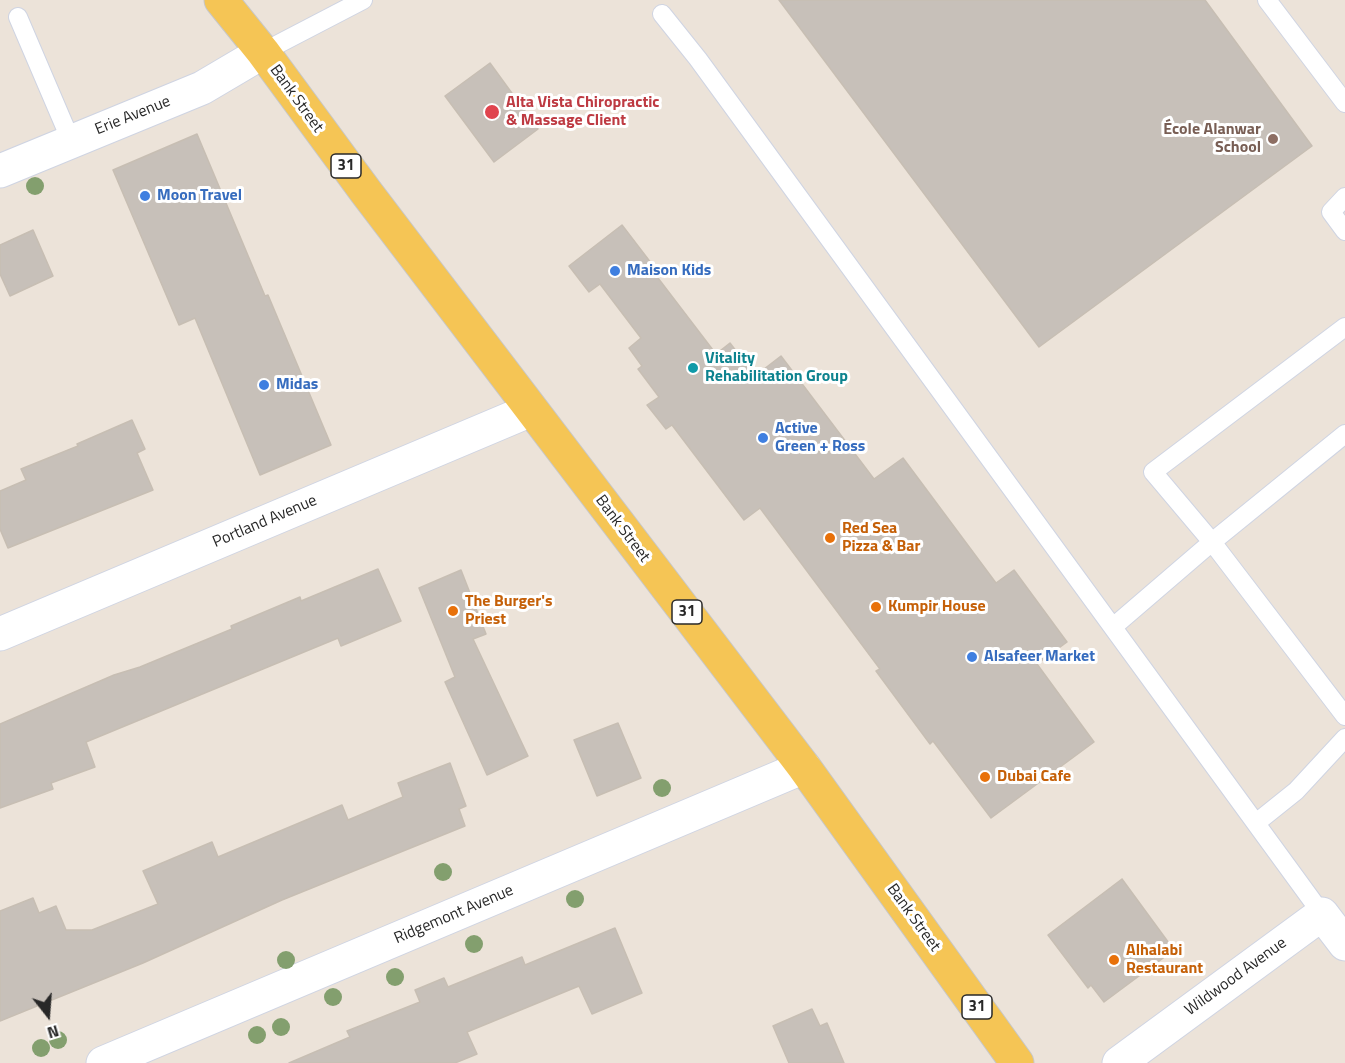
<!DOCTYPE html>
<html>
<head>
<meta charset="utf-8">
<style>
	body { margin:0 }
	#map { position:relative; width:1345px; height:1063px; overflow:hidden; background:#ece3d9; font-family:"Titillium Web",sans-serif }
	canvas { display:block }
	.north { position:absolute; left:18px; top:985px; width:60px; height:60px; -webkit-text-stroke:4px #fff; paint-order:stroke; rotate:163deg; font-size:16px; font-weight:700; line-height:24px; text-align:center; color:#282828 }
	.north::after { content:''; display:block; margin:auto; width:21px; height:27px; background:#282828; clip-path:polygon(50% 0,100% 100%,50% 72%,0 100%) }
</style>
</head>
<body>
<div id="map">
<canvas width="1345" height="1063"></canvas>
<div class="north">N</div>
</div>
<script>
const ctx = document.querySelector('canvas').getContext('2d');
ctx.lineJoin = 'round';
function fill(path, color) {
  ctx.fillStyle = color;
  ctx.fill(path, 'evenodd');
}
function toPath(rows) {
  const path = new Path2D();
  for (const r of rows) {
    path.moveTo(r[0], r[1]);
    for (let i = 2; i < r.length; i += 2) path.lineTo(r[i], r[i + 1]);
  }
  return path;
}
function trace(path, color, width, dash) {
  ctx.strokeStyle = color;
  ctx.lineWidth = width;
  ctx.lineCap = dash ? 'butt' : 'round';
  ctx.setLineDash(dash || []);
  ctx.stroke(path);
}
function drawText(font, color, halo, rows, align = 'center') {
  ctx.font = font + ' "Titillium Web",sans-serif';
  ctx.lineWidth = 6;
  ctx.setLineDash([]);
  ctx.textBaseline = 'middle';
  ctx.strokeStyle = halo;
  ctx.fillStyle = color;
  for (const [text, x, y, turn = 0] of rows) {
    ctx.save();
    ctx.translate(x, y);
    ctx.rotate((+turn || 0) * Math.PI / 180);
    ctx.textAlign = isNaN(turn) ? turn : align;
    if (halo) ctx.strokeText(text, 0, 0);
    ctx.fillText(text, 0, 0);
    ctx.restore();
  }
}
const building = toPath([
	[779,0,1205,0,1312,146,1039,347,779,0],
	[490,63,538,129,494,162,445,96,490,63],
	[197,134,265,296,268,295,331,445,260,475,195,318,179,325,113,170,197,134],
	[622,225,661,276,658,278,716,354,730,343,755,376,781,356,874,479,903,458,996,583,1014,570,1067,642,1037,664,1094,742,991,818,933,741,930,744,876,671,880,669,760,508,744,520,672,425,666,429,647,405,659,397,638,369,642,366,629,348,641,338,600,284,589,292,569,266,622,225],
	[33,230,53,276,10,296,0,274,0,245,33,230],
	[132,420,145,449,137,453,153,490,8,548,0,529,0,491,26,480,21,469,78,446,77,444,132,420],
	[378,569,401,621,341,646,338,638,86,742,95,767,51,783,53,789,0,808,0,724,114,675,140,667,232,629,231,626,300,597,301,601,378,569],
	[461,570,486,634,473,639,528,756,487,775,445,682,455,677,419,588,461,570],
	[618,723,641,778,597,796,574,740,618,723],
	[450,763,466,806,459,809,465,826,282,900,143,963,0,1021,0,911,33,898,39,913,56,906,66,930,92,930,158,904,143,871,212,842,218,857,342,805,348,820,403,797,398,783,450,763],
	[1122,879,1174,950,1104,1002,1091,985,1088,988,1048,935,1122,879],
	[615,928,642,993,592,1014,579,986,467,1032,477,1054,455,1063,289,1063,350,1037,347,1031,420,1002,415,990,444,978,448,987,522,957,525,965,615,928],
	[812,1009,820,1026,827,1023,844,1063,789,1063,773,1026,812,1009]
]);
fill(building, '#c7c0b9');
trace(building, '#c7beb3', 1.5);
const lane = toPath([
	[1267,0,1345,103],
	[662,14,698,59,1322,914],
	[18,17,71,141],
	[263,52,363,0],
	[1345,197,1331,212,1345,231],
	[1345,327,1153,472,1212,542,1345,716],
	[1113,627,1212,542,1345,434],
	[1256,823,1296,791,1345,738]
]);
const street = toPath([
	[0,171,202,88,263,52],
	[0,634,531,410],
	[103,1063,804,767],
	[1119,1063,1322,914,1345,944]
]);
const primary = toPath([
	[221,0,263,52,366,192,804,767,1017,1063]
]);
trace(lane, '#cfd4e2', 20);
trace(street, '#cfd4e2', 35);
trace(primary, '#c7c7c7', 35);
trace(lane, '#fff', 18);
trace(street, '#fff', 33);
trace(primary, '#f5c555', 33);
ctx.fillStyle = '#839f6e';
for (const [x, y] of [
	[35,186],
	[662,788],
	[443,872],
	[575,899],
	[474,944],
	[286,960],
	[395,977],
	[333,997],
	[281,1027],
	[257,1035],
	[58,1040],
	[41,1048]
]) {
  ctx.beginPath();
  ctx.arc(x, y, 9, 0, 2 * Math.PI);
  ctx.fill();
}
for (const [x, y, r, color] of [
	[492,112,8,"#e0444e"],
	[1273,139,6,"#8d6e63"],
	[145,196,6,"#3f7fe0"],
	[615,271,6,"#3f7fe0"],
	[693,368,6,"#0f9aa8"],
	[264,385,6,"#3f7fe0"],
	[763,438,6,"#3f7fe0"],
	[830,538,6,"#e8710a"],
	[876,607,6,"#e8710a"],
	[453,611,6,"#e8710a"],
	[972,657,6,"#3f7fe0"],
	[985,777,6,"#e8710a"],
	[1114,960,6,"#e8710a"]
]) {
  const dot = new Path2D();
  dot.arc(x, y, r, 0, 2 * Math.PI);
  ctx.fillStyle = color;
  ctx.fill(dot);
  trace(dot, '#fff', 2);
}
for (const [x, y, w] of [
	[346,166,30],
	[687,612,30],
	[977,1007,30]
]) {
  const box = new Path2D();
  box.roundRect(x - w / 2, y - 12, w, 24, 4.5);
  ctx.fillStyle = '#fff';
  ctx.fill(box);
  trace(box, '#282828', 1.5);
}
drawText('bold 15px', '#282828', null, [
	["31",346,166],
	["31",687,612],
	["31",977,1007]
]);
drawText('16px', '#282828', '#fff', [
	["Bank Street",296,99,54],
	["Erie Avenue",133,116,-22],
	["Portland Avenue",265,522,-23],
	["Bank Street",622,529,53],
	["Ridgemont Avenue",454,915,-23],
	["Bank Street",913,918,54],
	["Wildwood Avenue",1236,977,-36]
]);
drawText('bold 16px', '#be3a42', '#fff', [
	["Alta Vista Chiropractic",506,103],
	["& Massage Client",506,121]
], 'left');
drawText('bold 16px', '#785e54', '#fff', [
	["École Alanwar",1261,130],
	["School",1261,148]
], 'right');
drawText('bold 16px', '#366cbe', '#fff', [
	["Moon Travel",157,196],
	["Maison Kids",627,271],
	["Midas",276,385],
	["Active",775,429],
	["Green + Ross",775,447],
	["Alsafeer Market",984,657]
], 'left');
drawText('bold 16px', '#0d838f', '#fff', [
	["Vitality",705,359],
	["Rehabilitation Group",705,377]
], 'left');
drawText('bold 16px', '#c56008', '#fff', [
	["Red Sea",842,529],
	["Pizza & Bar",842,547],
	["The Burger's",465,602],
	["Priest",465,620],
	["Kumpir House",888,607],
	["Dubai Cafe",997,777],
	["Alhalabi",1126,951],
	["Restaurant",1126,969]
], 'left');
</script>
</body>
</html>
